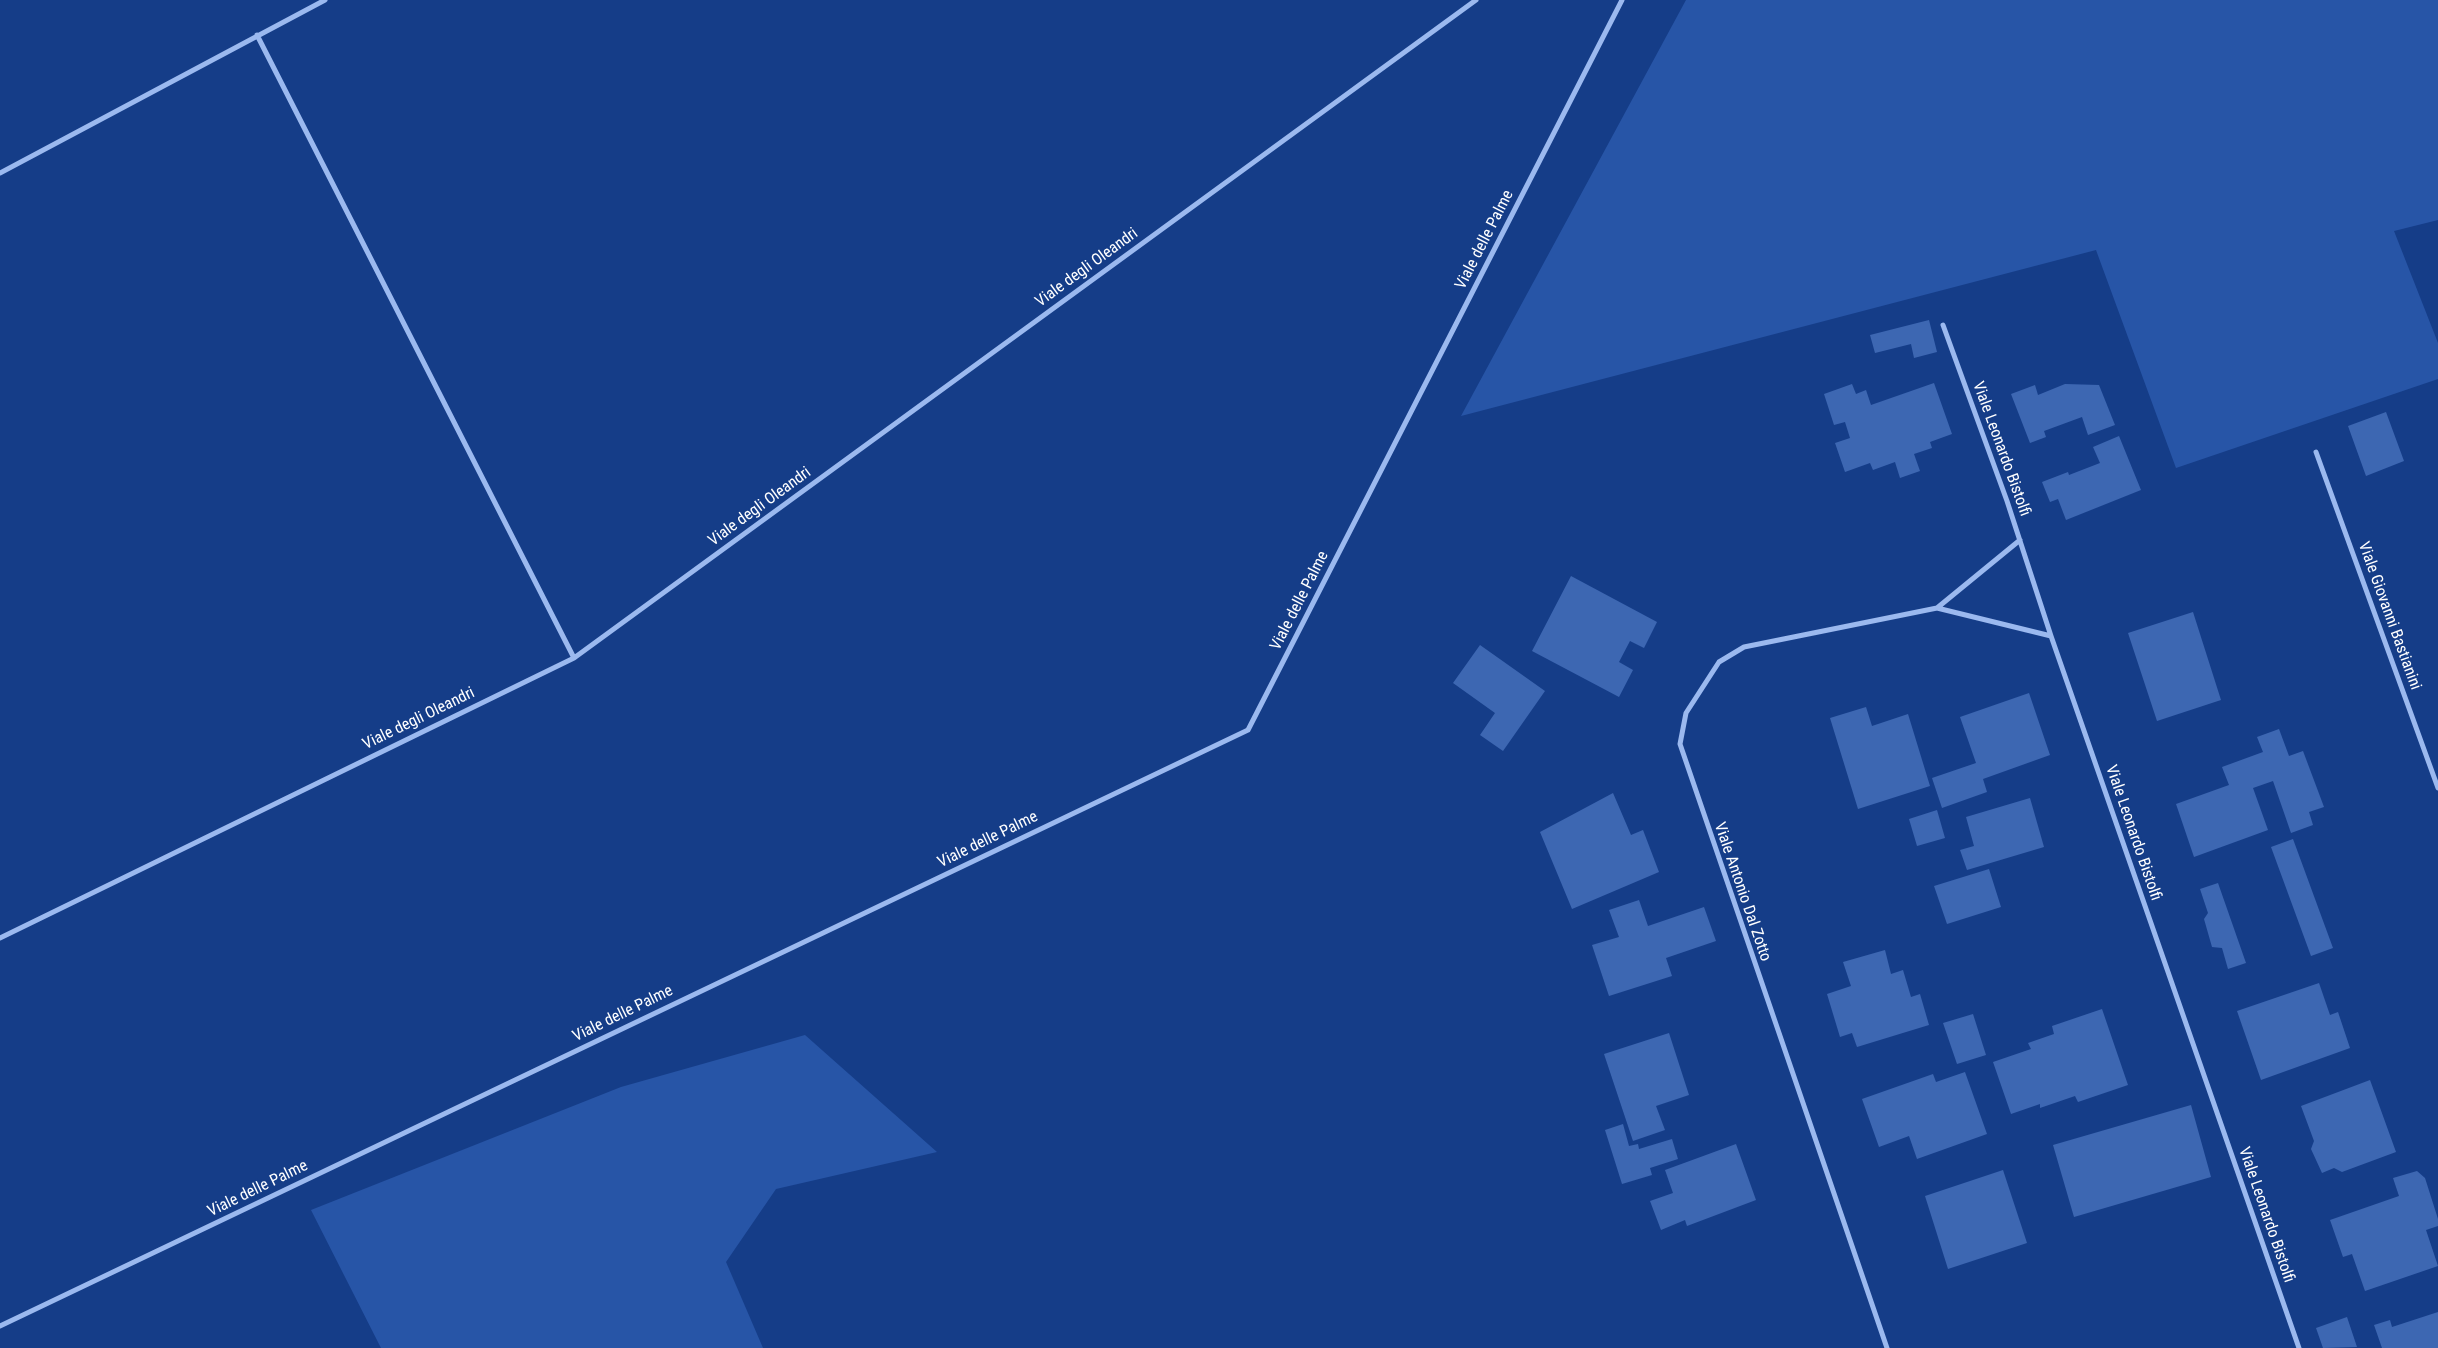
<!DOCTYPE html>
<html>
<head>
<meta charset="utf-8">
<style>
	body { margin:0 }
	canvas { display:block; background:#153d88 }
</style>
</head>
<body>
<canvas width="2438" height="1348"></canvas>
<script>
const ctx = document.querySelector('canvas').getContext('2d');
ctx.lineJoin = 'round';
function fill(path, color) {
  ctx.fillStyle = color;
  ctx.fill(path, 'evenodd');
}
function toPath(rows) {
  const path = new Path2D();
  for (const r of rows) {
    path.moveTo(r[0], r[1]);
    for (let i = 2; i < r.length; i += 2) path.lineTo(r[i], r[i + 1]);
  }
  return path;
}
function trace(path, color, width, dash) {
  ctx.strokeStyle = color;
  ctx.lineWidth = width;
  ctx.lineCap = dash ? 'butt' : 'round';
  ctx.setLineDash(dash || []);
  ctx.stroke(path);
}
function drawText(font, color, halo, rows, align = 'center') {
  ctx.font = font + ' "Roboto Condensed",sans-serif';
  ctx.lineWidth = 4;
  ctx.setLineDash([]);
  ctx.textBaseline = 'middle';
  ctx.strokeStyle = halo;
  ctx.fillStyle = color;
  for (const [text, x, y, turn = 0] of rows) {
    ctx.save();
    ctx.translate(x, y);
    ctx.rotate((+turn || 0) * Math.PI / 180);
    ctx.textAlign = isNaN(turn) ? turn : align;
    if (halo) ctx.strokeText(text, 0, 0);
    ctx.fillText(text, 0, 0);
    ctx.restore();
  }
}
fill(toPath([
	[1686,0,2438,0,2438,220,2394,231,2438,343,2438,379,2176,468,2096,250,1461,416],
	[805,1035,937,1152,776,1189,726,1262,763,1348,381,1348,311,1210,621,1087]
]), '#2755a7');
fill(toPath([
	[1929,320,1937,352,1914,358,1911,344,1875,353,1870,335],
	[1934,383,1952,434,1930,442,1932,448,1914,454,1920,471,1900,478,1895,462,1873,470,1870,463,1845,472,1835,443,1850,438,1845,422,1834,425,1824,394,1852,384,1856,394,1866,390,1871,405],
	[2065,384,2099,385,2115,425,2088,435,2082,417,2044,431,2046,437,2030,443,2011,394,2035,385,2038,395],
	[2386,412,2404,461,2366,476,2348,426],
	[2119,436,2141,490,2066,520,2058,499,2050,502,2042,482,2068,472,2069,475,2100,463,2093,447],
	[1571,576,1657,622,1644,648,1630,641,1619,662,1633,670,1619,697,1532,651],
	[2193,612,2221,700,2157,721,2128,633],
	[1480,645,1545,691,1503,751,1480,735,1495,713,1453,683],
	[2029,693,2050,755,1983,779,1987,792,1942,808,1932,778,1976,763,1960,717],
	[1866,707,1872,726,1908,714,1930,786,1858,809,1830,718],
	[2279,729,2289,756,2303,751,2324,807,2309,812,2313,825,2291,833,2273,781,2253,788,2268,830,2194,857,2176,804,2229,785,2222,767,2263,752,2257,737],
	[1613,793,1631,835,1643,830,1659,872,1572,909,1540,832],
	[2030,798,2044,847,1967,870,1960,850,1974,846,1966,817],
	[1937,810,1945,838,1917,846,1909,819],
	[2293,839,2333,948,2311,956,2271,847],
	[1989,869,2001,907,1947,924,1934,886],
	[2218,883,2246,963,2228,969,2222,948,2212,947,2204,919,2208,913,2200,889],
	[1639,900,1648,926,1704,907,1716,941,1666,958,1672,976,1609,996,1592,945,1619,937,1609,910],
	[1885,950,1891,974,1903,970,1911,997,1920,994,1929,1025,1857,1047,1852,1033,1840,1037,1827,994,1851,986,1843,962],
	[2319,983,2330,1015,2338,1012,2350,1048,2261,1080,2237,1011],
	[2102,1009,2128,1085,2078,1102,2075,1096,2040,1108,2040,1104,2011,1114,1993,1062,2031,1049,2028,1043,2054,1034,2052,1026],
	[1973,1014,1986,1055,1957,1064,1943,1023],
	[1669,1033,1689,1095,1656,1106,1665,1130,1633,1141,1604,1054],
	[1965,1072,1987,1134,1917,1159,1909,1136,1879,1147,1862,1099,1933,1074,1936,1082],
	[2370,1080,2396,1152,2342,1172,2334,1168,2322,1173,2311,1149,2314,1141,2301,1106],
	[2191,1105,2211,1177,2074,1217,2053,1145],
	[1623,1124,1629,1146,1638,1144,1639,1149,1672,1139,1678,1159,1650,1168,1652,1175,1622,1184,1605,1130],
	[1736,1144,1756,1200,1687,1226,1685,1220,1661,1230,1650,1201,1673,1193,1665,1170],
	[2003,1170,2027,1243,1948,1269,1925,1196],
	[2417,1171,2425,1178,2438,1219,2438,1226,2426,1230,2438,1266,2365,1291,2352,1254,2343,1257,2330,1220,2399,1196,2393,1178],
	[2438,1312,2438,1348,2382,1348,2374,1325,2390,1320,2392,1327],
	[2347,1317,2357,1347,2323,1348,2316,1328]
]), '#3d67b2');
trace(toPath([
	[257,35,574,658],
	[0,173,325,0],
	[1943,325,2007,501,2051,636,2299,1348],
	[2316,452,2438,788],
	[2020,540,1937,608,2051,636],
	[0,938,574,658,1476,0],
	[0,1326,1248,730,1622,0],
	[1887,1348,1680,744,1686,713,1719,662,1744,647,1937,608]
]), '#9bb9ef', 5);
drawText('16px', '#fff', '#153d88', [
	["Viale delle Palme",1485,240,-63],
	["Viale degli Oleandri",1087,268,-36],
	["Viale Leonardo Bistolfi",2001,449,70],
	["Viale degli Oleandri",760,507,-36],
	["Viale delle Palme",1300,601,-63],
	["Viale Giovanni Bastianini",2389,616,70],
	["Viale degli Oleandri",419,719,-26],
	["Viale Leonardo Bistolfi",2133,833,71],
	["Viale delle Palme",988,840,-26],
	["Viale Antonio Dal Zotto",1742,892,71],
	["Viale delle Palme",623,1014,-26],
	["Viale delle Palme",258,1189,-26],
	["Viale Leonardo Bistolfi",2266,1215,71]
]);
</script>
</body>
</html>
